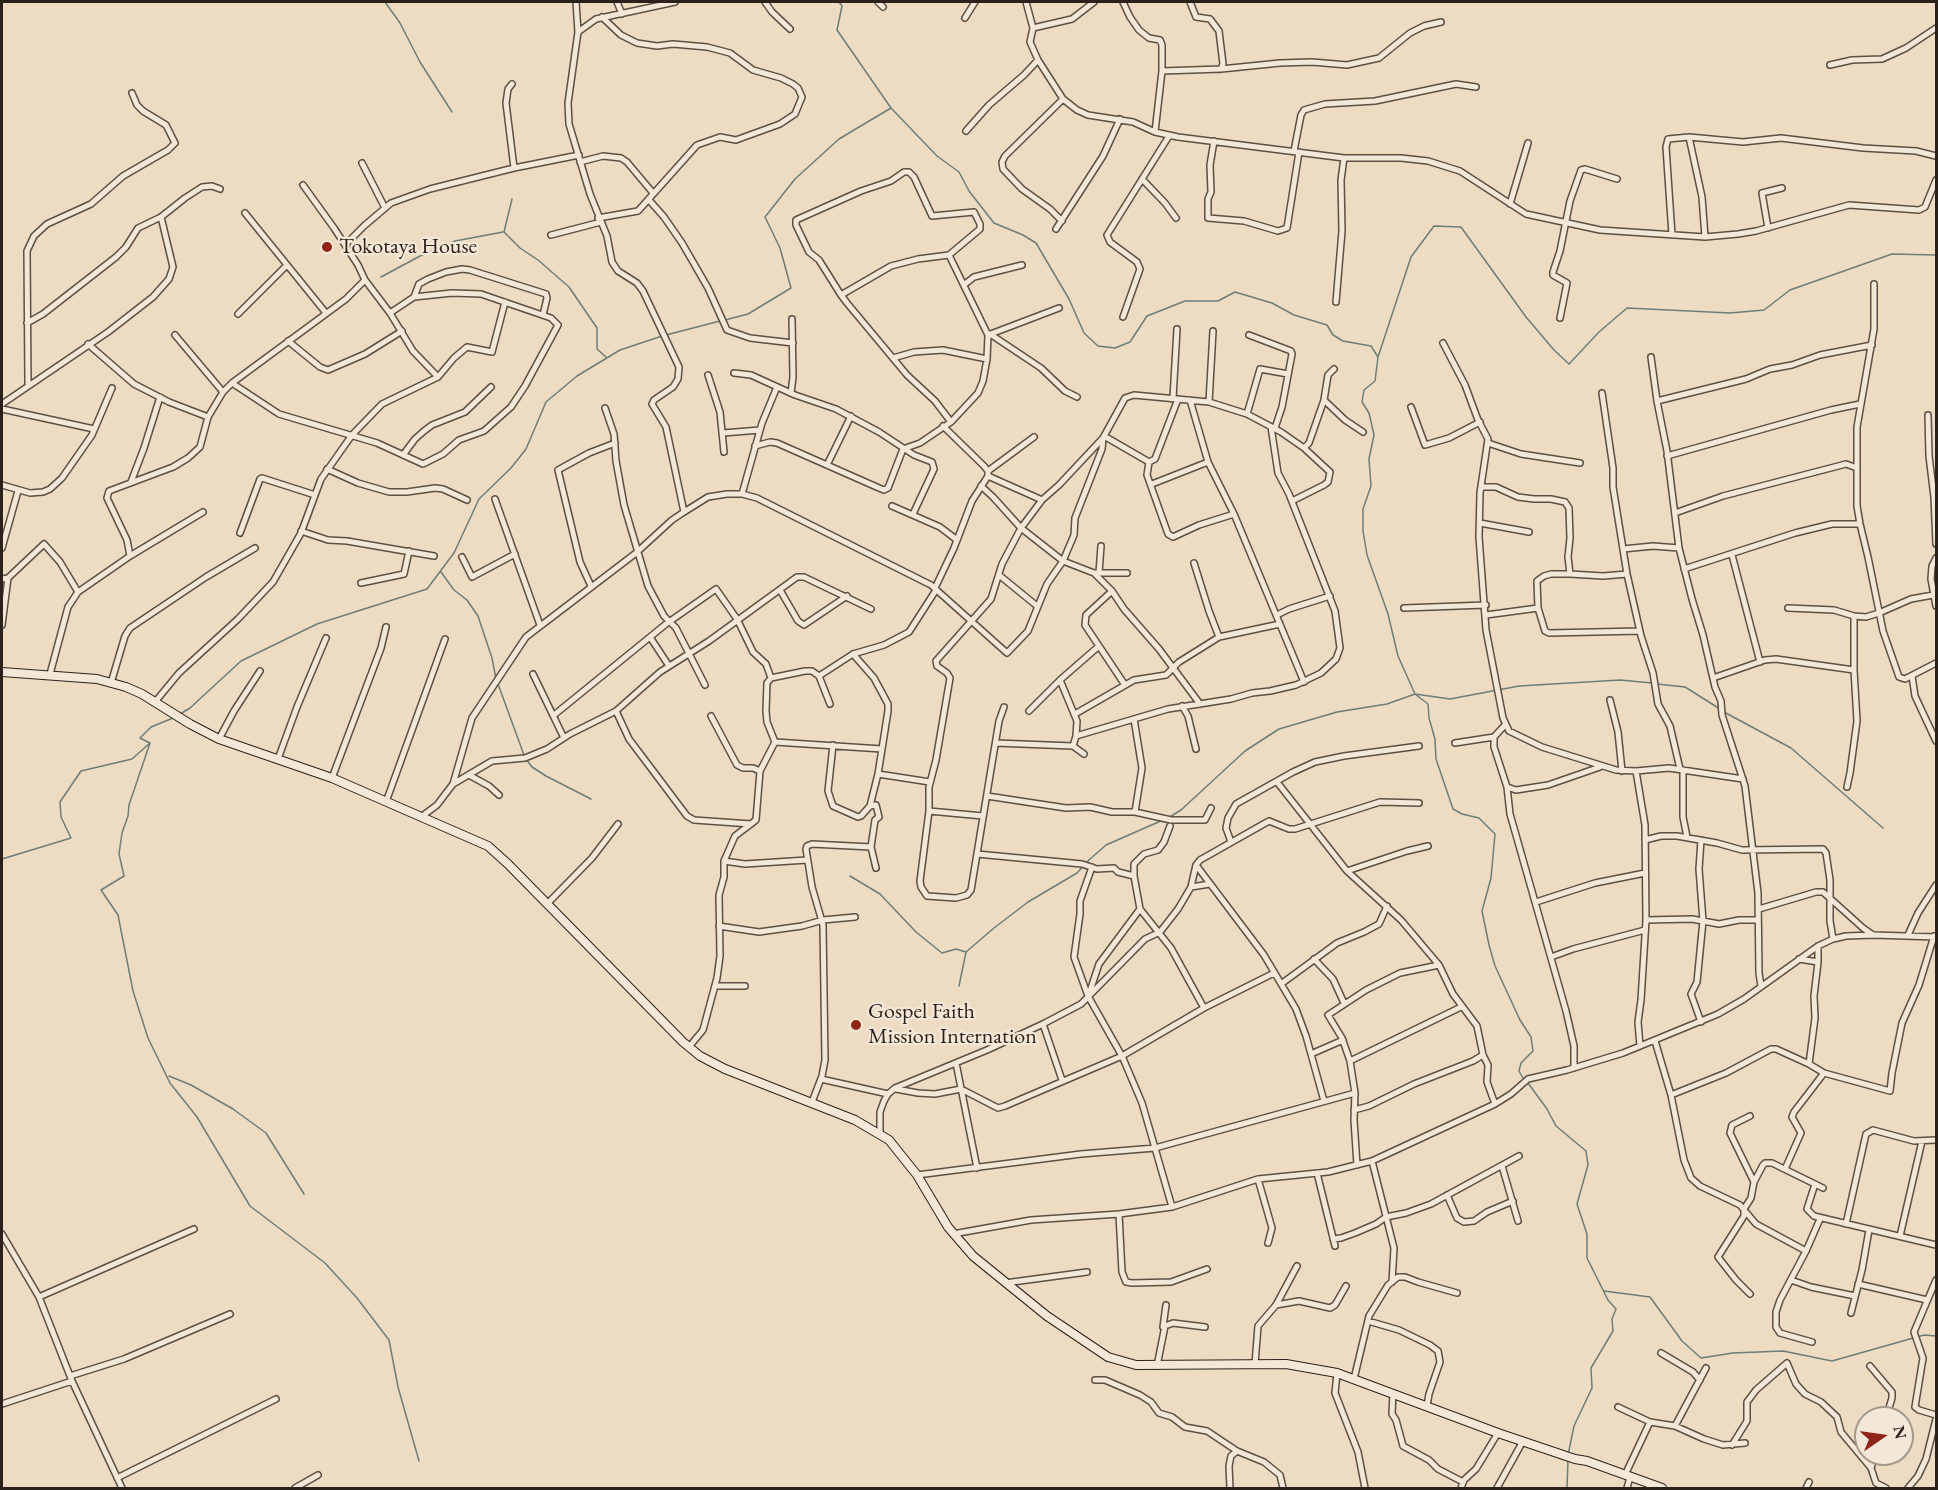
<!DOCTYPE html>
<html>
<head>
<meta charset="utf-8">
<style>
	body { margin:0 }
	#map { position:relative; width:1938px; height:1490px; overflow:hidden; background:#eddcc1; font-family:"EB Garamond",serif }
	canvas { display:block }
	.frame { position:absolute; inset:0; border:3px solid #2c201b; pointer-events:none }
	.north { position:absolute; left:1854px; top:1406px; width:60px; height:60px; box-sizing:border-box; background:#f3e8d7; border:2px solid #a3988c; border-radius:50%; rotate:77deg; font-size:16px; font-weight:700; line-height:24px; text-align:center; color:#2c201b }
	.north::after { content:''; display:block; margin:auto; width:21px; height:27px; background:#8f2418; clip-path:polygon(50% 0,100% 100%,50% 72%,0 100%) }
</style>
</head>
<body>
<div id="map">
<canvas width="1938" height="1490"></canvas>
<div class="frame"></div>
<div class="north">N</div>
</div>
<script>
const ctx = document.querySelector('canvas').getContext('2d');
ctx.lineJoin = 'round';
function toPath(rows) {
  const path = new Path2D();
  for (const r of rows) {
    path.moveTo(r[0], r[1]);
    for (let i = 2; i < r.length; i += 2) path.lineTo(r[i], r[i + 1]);
  }
  return path;
}
function trace(path, color, width, dash) {
  ctx.strokeStyle = color;
  ctx.lineWidth = width;
  ctx.lineCap = dash ? 'butt' : 'round';
  ctx.setLineDash(dash || []);
  ctx.stroke(path);
}
function drawText(font, color, halo, rows, align = 'center') {
  ctx.font = font + ' "EB Garamond",serif';
  ctx.lineWidth = 4.5;
  ctx.setLineDash([]);
  ctx.textBaseline = 'middle';
  ctx.strokeStyle = halo;
  ctx.fillStyle = color;
  for (const [text, x, y, turn = 0] of rows) {
    ctx.save();
    ctx.translate(x, y);
    ctx.rotate((+turn || 0) * Math.PI / 180);
    ctx.textAlign = isNaN(turn) ? turn : align;
    if (halo) ctx.strokeText(text, 0, 0);
    ctx.fillText(text, 0, 0);
    ctx.restore();
  }
}
trace(toPath([
	[385,2,400,23,420,62,452,112],
	[839,2,842,6,837,30,891,108,937,156,959,172,969,191,994,223,1023,235,1036,243,1069,299,1084,333,1098,346,1115,348,1130,342,1147,316,1185,301,1218,301,1235,292,1272,303,1294,315,1327,325,1333,335,1343,341,1371,346,1378,357,1375,381,1364,390,1362,402,1369,413,1374,435,1369,459,1371,486,1363,509,1363,531,1367,555,1388,614,1398,656,1415,694,1428,704,1429,718,1435,739,1436,759,1453,809,1462,814,1479,818,1495,834,1491,878,1482,911,1489,945,1495,966,1520,1020,1531,1037,1533,1051,1521,1063,1519,1071,1524,1080],
	[512,199,504,232,520,248,538,260,569,287,597,328,597,349,606,357],
	[381,277,420,256,455,241,503,232],
	[725,320,748,314,791,288,780,248,765,217,795,179,839,139,891,108],
	[666,335,720,321],
	[1378,357,1411,257,1434,226,1461,227,1526,317,1554,350,1569,364,1599,332,1627,308,1730,313,1764,310,1790,290,1892,254,1936,255],
	[441,572,454,590,467,600,478,616,492,658,496,679],
	[498,684,524,755],
	[1657,684,1685,687,1720,709],
	[1724,712,1791,748,1883,828],
	[180,714,190,708,241,661,317,624,427,589,454,553,479,499,511,468,526,449,546,402,577,376,620,350,662,336],
	[150,743,129,805,128,816,122,833,119,854,124,876,101,890,118,915,133,991,148,1038,170,1083,197,1117,250,1206,325,1263,357,1298,389,1340,398,1387,419,1461],
	[526,759,532,767,546,776,591,799],
	[1168,818,1181,810,1245,751,1279,729,1337,712,1387,704,1415,694,1450,699,1519,686,1620,680,1652,683],
	[2,859,71,838,61,817,60,802,81,771,132,759,150,743,140,738,151,727,173,718],
	[850,876,880,894,916,932,942,953,956,949,966,952],
	[959,986,966,952,994,928,1028,902,1077,873,1089,860,1106,845,1163,820],
	[169,1076,191,1085,233,1109,266,1133,304,1194],
	[1528,1083,1547,1109,1556,1126,1586,1151,1588,1165,1577,1204,1587,1234,1587,1258,1608,1300,1616,1309,1612,1319,1613,1331,1591,1368,1592,1388,1574,1426,1568,1455],
	[1604,1291,1650,1297,1682,1341,1701,1358,1733,1353,1783,1351,1832,1361,1924,1335,1936,1336],
	[1567,1488,1568,1459]
]), '#6d7d78', 1.5);
const minor = toPath([
	[617,2,622,14],
	[765,2,772,12,790,29],
	[878,2,883,7],
	[1026,2,1033,28,1030,42,1038,60,1063,99,1077,110,1088,115,1133,122,1155,132,1178,137,1344,158,1401,158,1428,161,1460,171,1526,214,1600,230,1705,237,1738,234,1756,231,1849,205,1919,210,1925,207,1936,180],
	[1123,2,1130,17,1139,30,1149,38,1160,40,1162,45,1162,71,1155,132],
	[1190,2,1196,17,1210,19,1219,31,1223,64,1221,69],
	[965,18,975,2],
	[1033,28,1072,19,1094,2],
	[578,32,596,19,675,2],
	[1830,65,1852,60,1882,59,1906,48,1936,28],
	[1162,71,1221,69,1280,63,1312,62,1347,65,1379,58,1410,33,1424,26,1441,22],
	[512,84,508,89,506,103,514,168],
	[966,131,989,105,1024,75,1038,60],
	[1689,137,1702,197,1705,237],
	[1214,141,1210,165,1211,192,1208,199,1208,218,1244,221,1278,231,1287,228,1299,152],
	[1294,151,1301,115,1304,110,1325,104,1375,101,1456,84,1476,87],
	[580,162,603,156,621,158,627,162,653,193],
	[362,163,385,208],
	[1142,179,1165,203,1176,218],
	[303,185,334,228,358,265,365,280,390,313,413,351,438,377],
	[649,200,664,217,682,243,708,288,727,330,750,338,793,343],
	[1510,204,1528,143],
	[245,213,326,313],
	[598,218,638,211,697,145,720,137,736,140,780,124,795,114,802,97,798,88,793,84,781,78,753,70,730,53,707,47,673,44,657,46,637,43,621,35,602,17],
	[1062,221,1050,209,1022,189,1003,169,1002,162,1005,156,1063,99],
	[1768,228,1762,193,1782,188],
	[1056,229,1103,156,1120,119],
	[551,235,601,222],
	[1672,235,1666,147,1668,139,1689,137,1743,142,1781,138,1863,148,1916,151,1936,156],
	[345,245,364,226,391,203,430,189,514,168,579,155],
	[965,284,974,277,1022,265],
	[1874,284,1874,329,1857,427,1857,506,1860,524,1868,557,1883,631,1899,677,1905,679,1936,663],
	[841,295,891,266,918,259,949,255,980,229,980,224,974,212,932,216,914,177,909,172,904,172,891,181,861,191,796,220,796,225,809,252,819,260,841,295,847,303,907,375,935,401,951,422],
	[414,297,419,284,428,279,446,272,462,269,470,270,546,294,547,298,543,315],
	[1336,302,1342,231,1341,180,1344,158],
	[238,314,287,265],
	[1123,317,1140,269,1137,262,1110,242,1107,235,1169,136],
	[1560,318,1567,283,1553,275,1553,272,1560,251,1570,201,1581,170,1585,169,1617,179],
	[27,323,43,314,116,257,126,247,138,228,161,217,185,198,202,187,212,186,220,189],
	[990,334,1041,368,1065,391,1077,397],
	[175,335,223,392],
	[988,335,1059,308],
	[1249,335,1291,351,1292,354,1282,407,1275,428],
	[288,341,320,367,328,370,365,354,402,331],
	[1443,343,1465,385,1478,420,1488,439,1480,493,1479,537,1486,630,1503,718,1509,731,1542,747,1616,770,1636,771,1669,768,1743,779],
	[88,344,134,384,169,402,208,417],
	[1651,357,1657,401],
	[893,358,914,352,943,350,987,359],
	[734,373,751,375,795,395,836,409,879,432,914,455,932,462,934,469,913,514],
	[708,375,720,412,724,452],
	[232,383,279,414,377,443,423,464,443,454,459,440,484,431,511,407,525,386,558,325,551,318,481,294,452,293,414,297,390,313],
	[28,384,27,251,34,236,47,224,91,204,123,176,168,150,175,143,166,125,143,111,137,105,132,93],
	[791,393,793,377,792,319],
	[1602,393,1613,468,1613,487,1627,574,1641,636,1653,673,1658,704,1670,726,1680,769],
	[1173,398,1177,329],
	[1178,399,1155,459,1149,462,1147,475,1168,534,1173,537,1199,525,1234,514],
	[1324,400,1345,420,1363,432],
	[1209,402,1213,331],
	[2,404,108,332,153,297,169,279,173,267,161,217],
	[1411,407,1425,445,1449,438,1480,422],
	[605,408,614,434,616,461,624,505,648,586,664,616,676,628,705,685],
	[2,409,94,429],
	[1247,414,1260,369,1288,374],
	[1928,415,1929,456,1934,497,1936,544],
	[943,426,984,466,988,471,988,476,1042,500],
	[723,433,760,430],
	[1104,436,1149,462],
	[1488,443,1521,454,1580,463],
	[755,446,770,442,777,443,879,488,884,490,888,488,903,449,920,443,951,422,978,393,983,381,987,359,988,335,949,255],
	[1304,448,1309,443,1324,400,1328,375,1334,369],
	[403,455,415,439,424,431,432,425,465,412,491,387],
	[1667,456,1831,410,1860,404],
	[1208,462,1234,514,1304,682],
	[827,465,851,416],
	[327,469,358,483,389,492,407,492,435,488,443,489,467,500],
	[988,471,1034,437],
	[131,482,144,448,160,397],
	[1152,484,1208,462,1190,400],
	[2,485,30,493,43,492,50,489,62,478,92,435,112,388],
	[981,486,993,497,1021,528,1063,561,1094,573,1127,573],
	[1481,487,1496,487,1518,497,1534,499,1551,499,1565,502,1569,508,1570,538,1568,557,1570,574,1551,574,1544,576,1537,581,1538,608,1486,615],
	[742,494,762,423,777,387],
	[495,499,540,625],
	[892,506,940,527,957,540],
	[684,512,708,497,727,494,742,494,757,498,931,585,1007,653,1028,631,1047,584,1063,561,1074,535,1075,518,1102,449,1103,438],
	[1675,513,1723,496,1846,464,1857,468],
	[1480,523,1529,532],
	[301,531,328,540,347,541,434,556],
	[240,533,260,479,262,478,315,495],
	[2,548,18,491],
	[1623,549,1653,546,1679,548],
	[1732,555,1760,662],
	[130,556,127,540,107,498,109,491,173,467,188,458,200,447,208,417,223,392,232,383,346,299,365,280],
	[462,557,472,577,515,554],
	[1936,558,1932,566,1931,579,1936,606],
	[1194,563,1209,611,1219,637],
	[1684,569,1795,533,1832,524,1860,524],
	[1094,573,1112,591,1086,615,1085,625,1125,685],
	[1099,573,1101,546],
	[1570,574,1603,576,1627,574],
	[999,575,1037,606],
	[2,579,8,578,44,544,60,562,78,592],
	[361,583,404,574,409,551],
	[591,586,580,562,558,470,589,453,615,443],
	[935,588,954,548,972,501,988,476],
	[780,590,798,621,804,625,847,596],
	[1112,591,1124,609,1159,649,1200,704],
	[1404,608,1486,605],
	[1538,608,1545,631,1549,633,1640,631],
	[1788,608,1834,610,1854,616,1866,617,1879,613,1911,599,1933,595],
	[1277,615,1289,609,1330,596],
	[2,625,8,578],
	[650,637,669,666],
	[853,654,874,678,888,704,888,711,878,774,930,782],
	[50,674,68,607,78,592,130,556,203,512],
	[533,674,564,738],
	[1912,676,1915,696,1936,741],
	[771,678,805,671,812,671,819,676],
	[1713,678,1765,660,1776,659,1854,670],
	[111,683,125,636,130,628,206,577,255,548],
	[1610,700,1618,732,1622,771],
	[155,702,179,673,238,619,273,582,301,533,321,479,352,435,382,404,438,377,454,358,467,347,492,352,505,302],
	[830,704,819,676,853,654,884,645,909,632,936,590],
	[1182,706,1188,716,1196,749],
	[1004,707,999,721,971,890,967,895,956,898,927,896,921,887,920,881,929,811,929,787,936,760,950,678,947,673,937,666,936,661,991,599,1002,564,1021,528,1042,500,1059,485,1103,438,1125,398,1134,395,1209,402,1247,414,1281,432,1304,448,1330,472,1328,482,1324,485,1292,501],
	[616,711,629,739,687,816,694,820,751,824],
	[1029,711,1060,680],
	[1075,714,1134,680,1166,675,1179,662,1219,637,1280,624],
	[554,715,666,624,716,589,737,619,753,652,766,664,771,678,767,683,766,711,767,722,775,742,760,771,756,820,735,836,724,861,724,877,719,895,720,956,717,978,703,1030,689,1047],
	[711,716,737,765,743,768,753,768,760,771],
	[1134,719,1142,768,1135,812],
	[1505,725,1494,737,1494,747,1507,787,1510,814,1566,1011,1574,1046,1574,1068],
	[1076,736,1168,709,1231,699,1252,693,1270,691,1296,685,1321,673,1336,659,1340,648,1335,611,1289,494,1278,473,1271,427],
	[219,739,234,711,260,671],
	[775,742,882,749],
	[996,743,1073,746],
	[1455,743,1494,737],
	[833,745,828,791,833,806,858,817,861,816,870,806,878,774],
	[1084,754,1073,746,1076,736,1077,721,1060,680,1099,646],
	[278,759,297,707,326,638],
	[1683,770,1683,817,1687,837],
	[1636,771,1645,825,1646,920,1641,1000,1638,1022,1640,1046],
	[469,775,489,786,499,795],
	[332,778,381,648,386,627],
	[1277,782,1347,871,1401,920,1439,965,1453,994,1477,1026,1483,1055,1488,1065,1487,1082,1495,1104],
	[453,784,492,761,525,758,547,749,570,734,616,711,660,672,709,641,797,577,804,577,871,609],
	[1507,787,1516,790,1548,785,1600,767],
	[1847,787,1850,773,1857,721,1854,670,1854,616],
	[987,796,1066,808,1090,807,1112,812,1135,812,1171,820,1205,820,1211,808],
	[386,802,445,639],
	[870,806,876,805,879,817,875,820,871,847,876,868],
	[929,811,983,816],
	[421,817,437,805,453,784,472,718,526,637,636,553,672,520,684,512,666,427,652,404,654,400,673,387,678,379,679,367,643,291,637,283,618,271,612,262,607,236,590,194,569,124,568,103,578,32,576,2],
	[1645,840,1661,836,1677,836,1717,843,1742,850,1823,849,1826,853,1830,880,1830,921,1833,939],
	[1231,842,1226,828,1228,818,1236,804,1293,772,1315,762,1344,756,1419,746],
	[977,854,1082,864,1097,869,1114,868,1118,872,1134,876,1140,909,1171,948,1204,1008],
	[724,861,745,864,807,860],
	[1196,865,1264,955,1296,1009,1306,1036,1324,1101],
	[1092,867,1080,901,1080,914,1074,957,1088,996,1122,1056,1142,1103,1172,1207],
	[1347,871,1407,851,1428,846],
	[1134,876,1134,864,1144,854,1158,850,1164,842,1170,826],
	[1191,887,1210,884],
	[1536,902,1595,883,1645,873],
	[547,904,592,858,618,824],
	[1759,909,1816,892,1823,892,1863,928,1873,935],
	[1646,920,1692,919,1719,924,1739,920,1758,920],
	[719,926,759,932,802,926,823,920,855,917],
	[1908,935,1918,913,1936,885],
	[1551,957,1573,949,1645,930],
	[1314,959,1333,979,1344,1003],
	[1799,959,1818,962,1818,946],
	[1281,984,1337,943,1364,932,1379,924,1387,906],
	[715,986,745,986],
	[1761,986,1759,973,1758,893,1745,786,1722,715,1721,701,1715,687,1703,635,1692,599,1679,548,1667,451,1657,401,1746,379,1770,369,1792,365,1820,355,1872,345],
	[1089,994,1099,964,1140,909],
	[1701,1022,1691,994,1697,982,1703,921,1699,869,1701,840],
	[1043,1024,1062,1080],
	[1655,1041,1671,1095,1684,1160,1691,1178,1700,1186,1740,1205,1756,1224,1806,1251],
	[1311,1054,1343,1040],
	[1350,1061,1461,1007],
	[956,1063,977,1168],
	[1809,1064,1815,1018,1814,996,1818,962],
	[821,1079,888,1094],
	[896,1089,918,1093,935,1094,961,1089,998,1108,1005,1106,1122,1056,1204,1008,1274,973],
	[1671,1095,1726,1073,1771,1049,1776,1049,1809,1064,1824,1073,1890,1091,1892,1073,1902,1023,1919,985,1934,936],
	[812,1102,822,1076,825,1060,823,925,812,887,806,849,807,846,812,844,871,847],
	[1354,1110,1369,1106,1414,1084,1473,1061,1483,1055],
	[1750,1116,1732,1125,1730,1133,1754,1182],
	[880,1133,880,1112,884,1101,888,1094,895,1088,987,1050,1043,1024,1081,1004,1145,939,1160,932,1178,909,1191,887,1196,865,1200,860,1269,821,1289,829,1295,829,1380,802,1419,803],
	[1372,1161,1394,1248,1392,1282],
	[1357,1165,1354,1120,1355,1093,1350,1061,1342,1038,1328,1015,1366,990,1400,973,1439,965],
	[1502,1166,1518,1221],
	[1785,1169,1801,1133,1792,1117,1794,1112,1824,1073],
	[1317,1173,1335,1246],
	[917,1175,1081,1154,1155,1148,1355,1093],
	[1258,1179,1272,1228,1268,1243],
	[1815,1184,1807,1209,1814,1216,1936,1245],
	[1447,1195,1457,1218,1464,1222,1474,1221,1487,1212,1513,1201],
	[1119,1214,1122,1272,1126,1282,1132,1283,1171,1282,1207,1269],
	[1846,1224,1866,1134,1873,1130,1914,1141,1936,1140],
	[2,1234,39,1297,72,1381,122,1488],
	[953,1234,1031,1220,1119,1214,1172,1207,1258,1179,1328,1172,1372,1161,1495,1104,1511,1094,1528,1079,1567,1070,1623,1053,1718,1014,1744,999,1818,946,1833,939,1846,936,1874,935,1936,937],
	[1900,1236,1922,1141],
	[1333,1239,1341,1238,1355,1233,1376,1224,1386,1217,1406,1213,1431,1204,1519,1156],
	[1791,1280,1811,1287,1855,1296],
	[1936,1280,1914,1332,1923,1358,1915,1407,1919,1410,1936,1415],
	[1005,1283,1087,1272],
	[1858,1284,1927,1300],
	[1750,1294,1736,1280,1718,1257,1744,1216,1744,1209,1751,1198,1754,1182,1763,1165,1765,1163,1772,1163,1823,1188],
	[39,1297,194,1229],
	[1276,1305,1299,1301,1330,1308,1335,1305,1346,1286],
	[1851,1313,1862,1270,1869,1230],
	[1368,1321,1399,1330,1430,1345,1438,1351,1440,1362,1429,1394,1427,1406],
	[1163,1327,1166,1305],
	[1812,1342,1780,1333,1776,1327,1776,1312,1780,1300,1806,1251,1820,1219],
	[1661,1353,1693,1372,1700,1380],
	[1255,1364,1258,1326,1276,1305,1297,1266],
	[1157,1366,1165,1326,1173,1323,1205,1327],
	[1870,1366,1892,1392,1892,1398,1886,1418],
	[1337,1373,1335,1393,1358,1452,1365,1488],
	[70,1376,124,1359,230,1314],
	[1354,1379,1369,1316,1388,1285,1398,1277,1405,1277,1418,1282,1457,1293],
	[1095,1380,1105,1380,1140,1395,1151,1402,1159,1413,1172,1417,1185,1427,1207,1431,1237,1451,1264,1462,1280,1475,1283,1488],
	[1393,1393,1392,1414,1396,1420,1403,1446,1429,1460,1438,1469,1463,1482],
	[2,1404,72,1381],
	[1618,1407,1650,1422,1675,1426,1704,1439,1723,1445,1745,1443],
	[1675,1426,1706,1368],
	[1732,1445,1747,1421,1747,1402,1756,1390,1787,1363,1796,1384,1805,1394,1821,1402,1837,1417,1841,1432,1871,1468,1876,1483,1886,1488],
	[1871,1468,1875,1454],
	[1625,1475,1650,1422],
	[117,1478,276,1399],
	[295,1488,318,1475],
	[1230,1488,1229,1466,1231,1456,1237,1451],
	[1461,1488,1464,1480,1476,1469,1498,1433],
	[1497,1488,1523,1441],
	[1627,1488,1630,1477],
	[1806,1488,1809,1482],
	[1908,1488,1918,1476,1926,1459,1936,1419]
]);
const secondary = toPath([
	[2,672,97,679,126,687,142,694,190,724,219,739,332,778,488,846,508,864,683,1042,700,1056,725,1069,855,1120,889,1140,917,1175,948,1227,973,1256,1047,1316,1108,1357,1136,1365,1286,1364,1337,1373,1498,1433,1575,1459,1587,1461,1662,1488]
]);
trace(minor, '#5c4f44', 8);
trace(secondary, '#2c201b', 10);
trace(minor, '#f3e8d7', 5);
trace(secondary, '#f3e8d7', 8);
for (const [x, y, r, color] of [
	[327,247,6,"#8f2418"],
	[856,1025,6,"#8f2418"]
]) {
  const dot = new Path2D();
  dot.arc(x, y, r, 0, 2 * Math.PI);
  ctx.fillStyle = color;
  ctx.fill(dot);
  trace(dot, '#f3e8d7', 2);
}
drawText('22px', '#2c201b', '#f3e8d7', [
	["Tokotaya House",339,247],
	["Gospel Faith",868,1012],
	["Mission Internation",868,1037]
], 'left');
</script>
</body>
</html>
